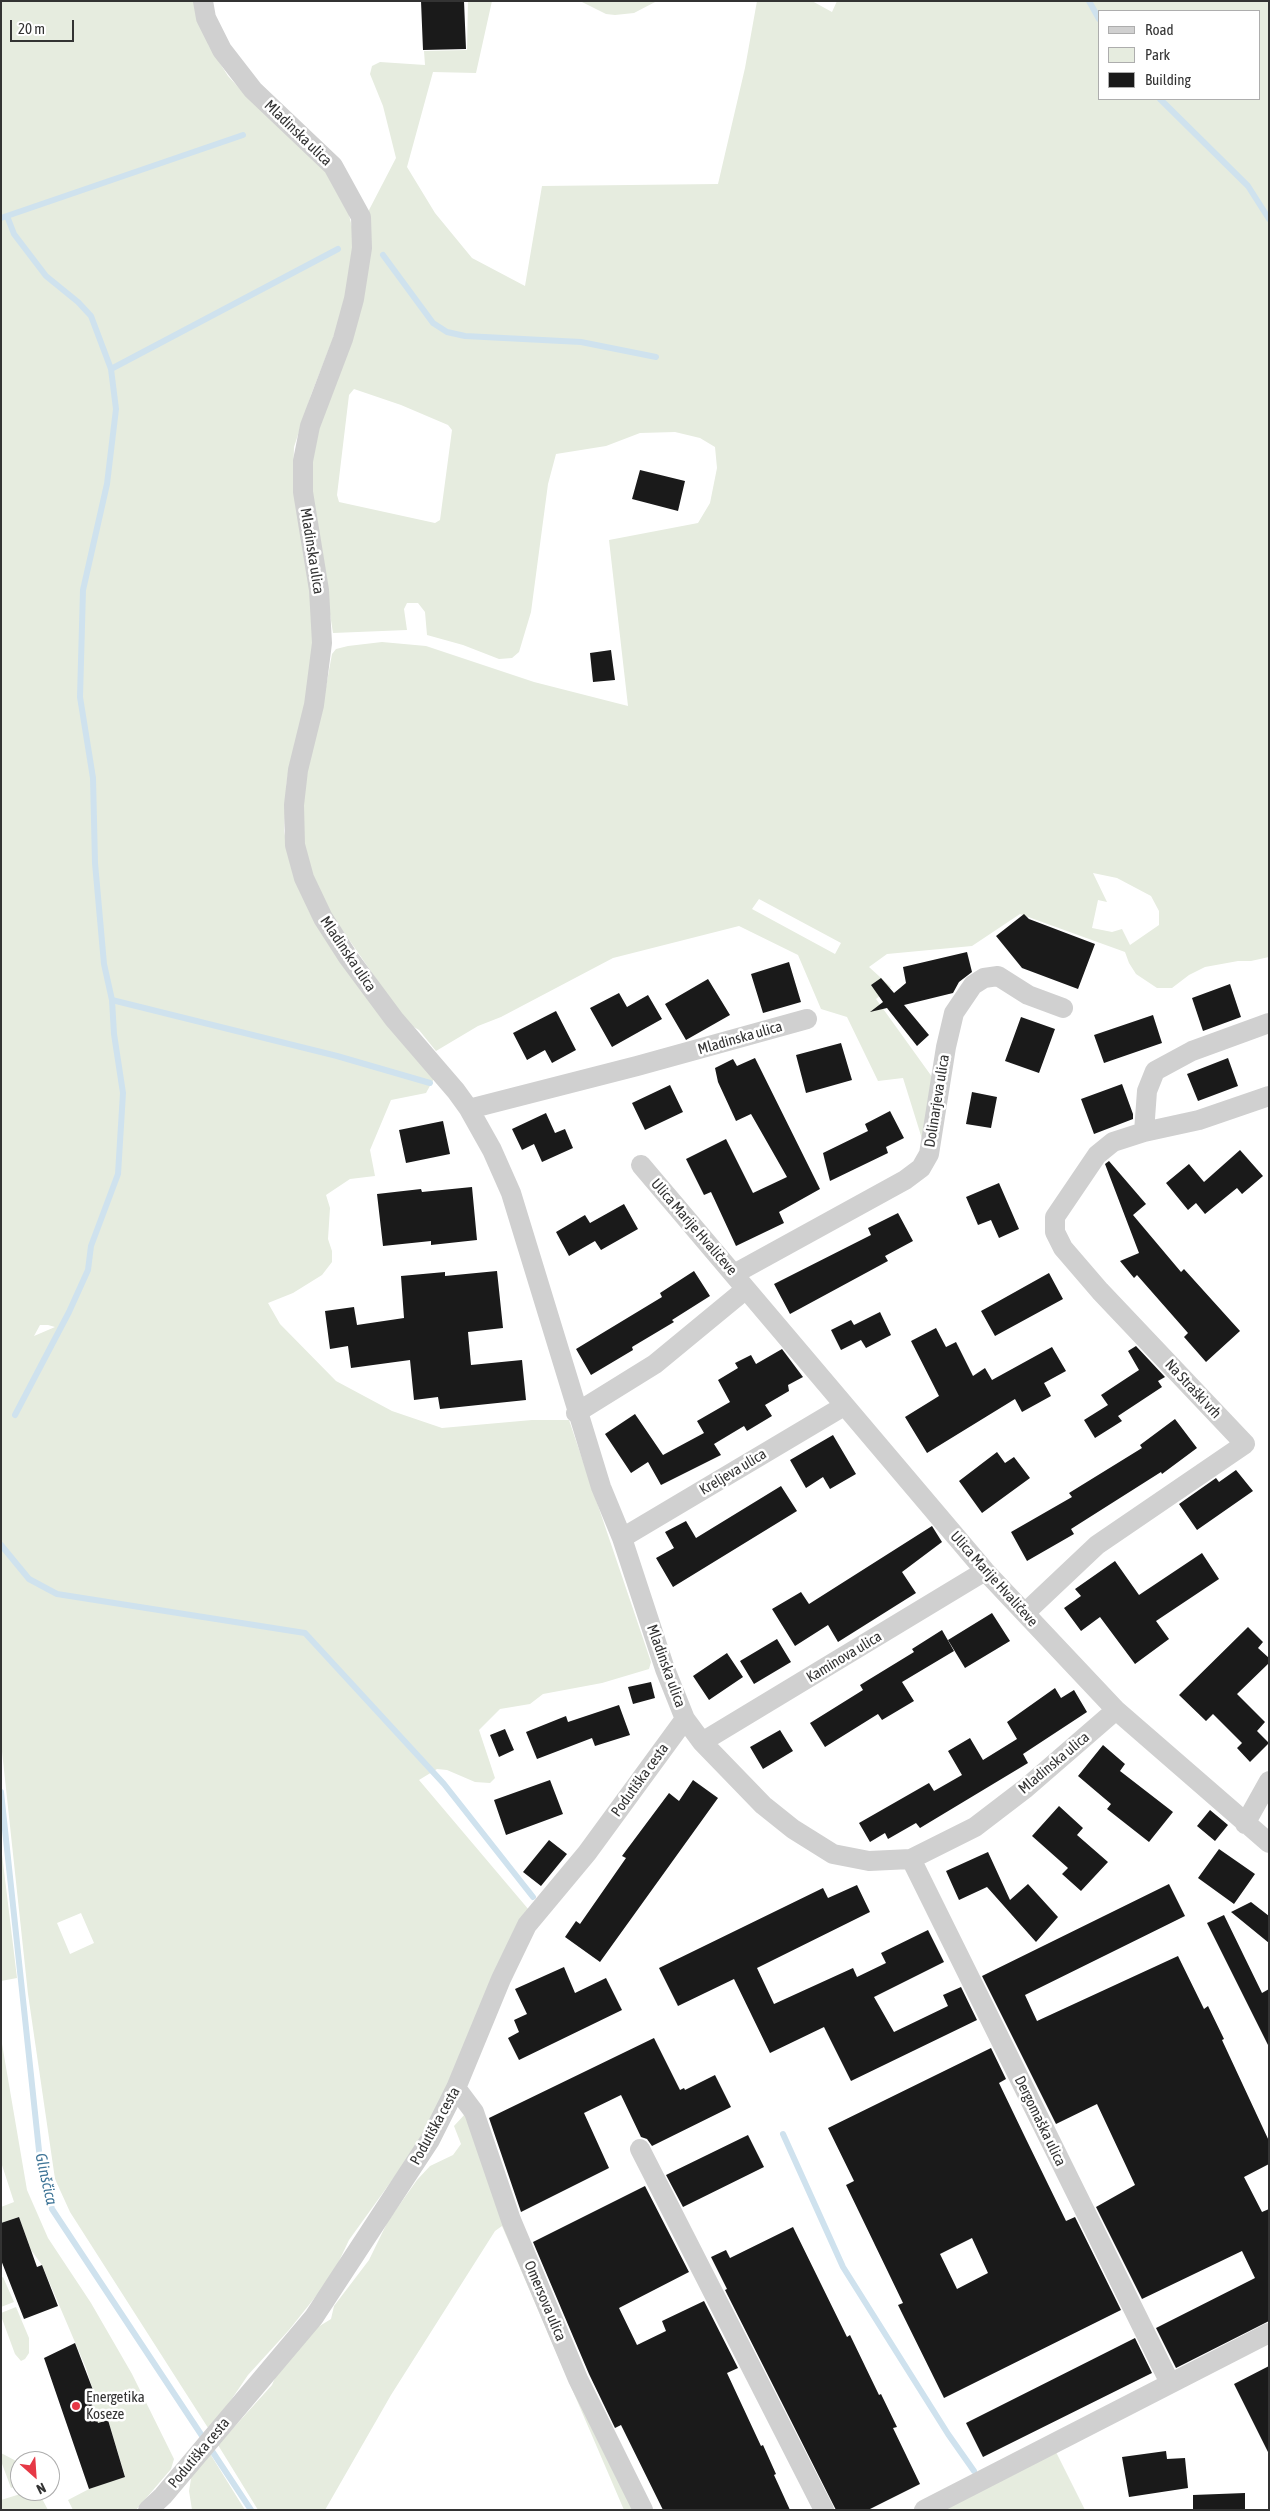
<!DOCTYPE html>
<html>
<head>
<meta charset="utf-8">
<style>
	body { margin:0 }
	#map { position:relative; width:1270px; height:2511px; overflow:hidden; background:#fff; font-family:"Asap Condensed",sans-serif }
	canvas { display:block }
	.frame { position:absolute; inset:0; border:2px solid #333; pointer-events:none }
	.legend { position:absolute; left:1098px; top:10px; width:162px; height:90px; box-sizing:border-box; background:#fff; border:1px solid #adadad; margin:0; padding:6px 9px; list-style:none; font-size:15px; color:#333 }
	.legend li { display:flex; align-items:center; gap:10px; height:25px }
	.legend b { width:25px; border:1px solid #adadad }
	.north { position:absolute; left:10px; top:2451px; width:50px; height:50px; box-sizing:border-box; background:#fff; border:1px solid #adadad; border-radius:50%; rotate:154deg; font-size:14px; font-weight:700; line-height:20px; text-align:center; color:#333 }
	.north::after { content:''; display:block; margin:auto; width:18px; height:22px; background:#e63946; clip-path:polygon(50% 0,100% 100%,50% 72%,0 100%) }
	.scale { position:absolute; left:10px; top:20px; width:64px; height:22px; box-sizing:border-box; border:2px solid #333; border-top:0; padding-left:6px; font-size:15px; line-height:18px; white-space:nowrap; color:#333; -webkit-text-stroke:4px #fff; paint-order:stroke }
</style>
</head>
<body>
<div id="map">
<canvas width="1270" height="2511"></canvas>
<div class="frame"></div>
<ul class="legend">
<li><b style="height:6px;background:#d0d0d0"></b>Road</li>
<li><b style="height:14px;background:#e6ecdf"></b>Park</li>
<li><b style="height:14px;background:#1a1a1a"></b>Building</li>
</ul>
<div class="north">N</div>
<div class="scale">20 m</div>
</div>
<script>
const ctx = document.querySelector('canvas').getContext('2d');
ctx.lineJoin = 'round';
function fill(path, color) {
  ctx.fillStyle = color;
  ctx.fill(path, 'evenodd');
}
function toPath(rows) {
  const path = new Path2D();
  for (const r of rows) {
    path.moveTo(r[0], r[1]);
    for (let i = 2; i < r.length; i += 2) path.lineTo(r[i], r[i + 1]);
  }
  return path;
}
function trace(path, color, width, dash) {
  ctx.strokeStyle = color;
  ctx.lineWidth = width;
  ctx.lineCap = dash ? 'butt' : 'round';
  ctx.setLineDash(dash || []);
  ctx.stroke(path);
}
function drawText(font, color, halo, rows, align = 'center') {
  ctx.font = font + ' "Asap Condensed",sans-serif';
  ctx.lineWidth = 5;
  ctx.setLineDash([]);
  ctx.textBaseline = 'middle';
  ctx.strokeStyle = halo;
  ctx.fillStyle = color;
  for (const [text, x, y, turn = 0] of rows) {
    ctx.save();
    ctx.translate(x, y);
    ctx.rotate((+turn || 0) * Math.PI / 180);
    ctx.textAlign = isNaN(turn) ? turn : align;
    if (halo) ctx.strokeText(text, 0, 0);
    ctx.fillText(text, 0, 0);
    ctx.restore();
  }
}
fill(toPath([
	[1,1,195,1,209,46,228,76,251,101,325,168,345,199,353,231,353,260,341,318,311,395,294,447,293,481,310,586,314,657,306,706,287,778,284,831,292,869,309,911,342,963,436,1075,426,1093,391,1100,370,1150,375,1176,350,1179,326,1195,330,1208,328,1239,332,1251,332,1262,322,1275,293,1293,268,1303,280,1324,336,1381,392,1411,442,1428,532,1420,569,1420,651,1662,649,1669,602,1683,543,1694,530,1704,500,1709,479,1730,495,1778,490,1783,475,1782,447,1770,437,1769,419,1780,529,1910,452,2078,418,2144,349,2240,332,2276,289,2330,248,2375,210,2431,70,2212,55,2179,28,1994,1,1742],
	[40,1325,48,1325,55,1327,34,1336],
	[81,1913,94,1943,70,1954,57,1923],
	[468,1,492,1,476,73,433,72,407,167,435,213,472,258,525,286,542,186,718,184,745,68,757,1,812,1,832,12,837,1,1269,1,1269,957,1251,961,1238,961,1205,967,1189,975,1172,988,1157,988,1136,974,1129,963,1125,952,1020,914,972,946,887,954,869,967,891,987,876,999,935,1081,923,1142,903,1078,878,1081,847,1017,821,1009,798,955,739,926,613,958,501,1017,478,1026,436,1051,419,1030,407,1023,320,898,303,845,302,805,306,767,325,692,332,654,336,649,348,646,382,642,426,646,534,682,628,706,609,540,698,523,710,503,717,468,715,447,700,438,675,432,640,433,606,446,556,454,548,484,531,612,519,652,512,658,499,659,463,645,427,635,425,612,418,603,407,603,404,609,407,630,333,633,311,493,309,464,369,237,369,210,396,158,383,106,370,74,372,66,380,62,425,65,424,51,467,50],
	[1099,11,1259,11,1259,99,1099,99],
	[354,389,401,405,448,425,452,430,440,520,435,523,339,502,337,495,349,395],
	[1093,873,1117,878,1151,896,1159,911,1159,925,1130,945,1122,929,1112,932,1092,928,1098,900,1107,902],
	[759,899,841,943,835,954,752,909],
	[580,1,657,1,634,13,615,15,606,14],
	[1,1846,17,1978,1,1981],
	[1,2038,27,2190,48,2238,91,2303,132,2374,174,2459,171,2469,136,2510,73,2510,68,2500,89,2489,125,2476,108,2420,98,2423,88,2392,93,2390,86,2368,42,2265,31,2250,19,2217,1,2223,1,2207,14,2202,1,2162],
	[465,2114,636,2510,624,2510,502,2226,495,2231,391,2395,325,2510,258,2510,218,2445,272,2385,279,2368,313,2330,331,2319,334,2306,369,2260,388,2221,417,2180,430,2166,453,2155,461,2144,454,2126],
	[3,2277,14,2302,1,2307,1,2278],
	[16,2307,29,2338,29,2353,25,2359,21,2361,15,2354,1,2316,1,2313],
	[1054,2448,1085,2510,935,2510],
	[209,2452,245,2510,192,2510,189,2491,192,2473],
	[1,2453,20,2463,20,2484,11,2488,1,2461],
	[30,2491,38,2491,48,2510,1,2510,1,2500]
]), '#e6ecdf');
trace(toPath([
	[1089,1,1099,19],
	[1160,99,1248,186,1269,219],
	[7,216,14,234,46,276,78,302,91,316,111,369,116,409,107,484,83,590,80,697,93,778,95,863,104,964,112,1000,114,1034,123,1093,118,1174,91,1246,88,1270,69,1312,15,1415],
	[1,218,243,135],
	[383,255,433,323,447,332,465,336,581,342,656,357],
	[111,369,338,249],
	[112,1000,337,1056,430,1083],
	[1,1545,29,1579,57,1594,305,1633,444,1784,533,1897],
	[1,1792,40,2160,52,2209,251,2510],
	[783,2134,843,2267,948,2434,974,2471]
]), '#cfe2ee', 6);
fill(toPath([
	[421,1,464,1,466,49,423,50],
	[640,470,685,481,678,511,632,499],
	[611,650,615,680,593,682,590,653],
	[1024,914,1029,919,1095,944,1078,989,1022,968,996,936],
	[967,952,972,972,959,982,953,993,904,1005,929,1035,917,1046,887,1008,870,1012,883,1002,871,985,881,978,894,993,906,983,903,967],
	[789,962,801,1002,763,1013,751,974],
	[708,979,730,1015,686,1040,665,1004],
	[1230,984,1241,1017,1203,1031,1192,998],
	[619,993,627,1007,648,995,662,1019,612,1047,590,1008],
	[556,1011,576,1050,552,1063,545,1050,527,1060,513,1033],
	[1153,1015,1162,1043,1104,1063,1094,1035],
	[1021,1017,1055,1029,1039,1073,1005,1061],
	[841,1043,852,1080,806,1093,796,1055],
	[755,1058,820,1189,779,1212,784,1223,736,1246,711,1192,704,1195,686,1159,726,1139,753,1193,787,1177,751,1114,736,1121,718,1082,715,1068,733,1059,737,1066],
	[1228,1058,1238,1086,1198,1101,1187,1074],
	[1122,1084,1133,1114,1133,1119,1094,1134,1081,1099],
	[670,1085,683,1112,645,1130,632,1103],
	[972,1092,997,1097,991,1128,966,1124],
	[890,1111,904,1138,886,1147,888,1153,830,1181,823,1153,868,1131,865,1124],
	[546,1113,555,1133,565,1129,573,1148,542,1162,534,1144,522,1150,512,1129],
	[443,1121,450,1154,406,1163,399,1130],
	[1240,1150,1263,1176,1242,1194,1237,1188,1205,1214,1196,1203,1188,1210,1166,1183,1189,1164,1204,1182],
	[1109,1161,1146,1204,1133,1215,1181,1272,1184,1269,1240,1331,1206,1362,1184,1337,1188,1333,1137,1275,1134,1278,1120,1261,1139,1253,1105,1164],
	[999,1183,1019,1229,999,1238,991,1220,978,1225,966,1197],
	[472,1187,477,1240,431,1245,431,1241,383,1246,377,1194,421,1189,422,1192],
	[624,1204,638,1229,601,1250,595,1241,569,1256,556,1232,585,1215,590,1223],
	[898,1213,913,1241,885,1256,888,1261,790,1314,774,1284,871,1235,868,1228],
	[497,1271,503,1328,468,1332,471,1365,522,1360,526,1400,440,1409,438,1397,414,1400,410,1360,351,1368,348,1346,330,1349,325,1311,354,1307,357,1325,404,1318,401,1276,445,1272,445,1276],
	[694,1271,710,1296,672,1320,674,1322,632,1347,633,1350,591,1375,576,1349,662,1297,660,1293],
	[1049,1273,1063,1299,995,1336,981,1311],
	[880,1312,891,1335,866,1348,861,1340,841,1350,831,1330,851,1320,854,1325],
	[936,1328,946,1347,956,1342,973,1376,985,1368,992,1380,1052,1347,1066,1371,1044,1383,1051,1396,1022,1412,1015,1399,927,1453,905,1417,939,1396,911,1341],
	[1136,1346,1165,1377,1158,1381,1162,1387,1118,1416,1122,1421,1095,1438,1084,1420,1108,1405,1101,1395,1139,1370,1128,1351],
	[782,1349,803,1377,788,1385,789,1391,765,1405,772,1416,747,1431,744,1426,714,1444,721,1455,661,1485,648,1462,631,1473,605,1434,635,1414,663,1455,704,1433,697,1421,730,1402,718,1380,738,1368,735,1363,751,1355,756,1364],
	[1175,1419,1197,1448,1162,1474,1161,1472,1071,1529,1074,1534,1027,1561,1011,1532,1072,1497,1069,1493,1142,1448,1140,1445],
	[833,1435,856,1474,830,1489,823,1477,806,1488,790,1460],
	[997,1452,1005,1463,1014,1457,1030,1478,982,1513,959,1481],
	[1236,1470,1253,1491,1197,1530,1179,1504,1216,1478,1219,1482],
	[781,1486,797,1511,673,1587,656,1558,674,1548,665,1532,686,1521,696,1538],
	[932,1526,942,1542,902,1572,916,1593,838,1642,828,1625,795,1646,772,1609,801,1592,809,1604],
	[1202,1553,1219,1579,1156,1621,1169,1639,1135,1664,1100,1617,1081,1631,1064,1608,1081,1596,1075,1589,1115,1561,1139,1595],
	[992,1613,1010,1641,965,1668,948,1640],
	[1248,1627,1263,1642,1258,1648,1269,1658,1269,1663,1237,1694,1265,1722,1257,1731,1269,1743,1250,1762,1237,1748,1242,1743,1213,1714,1206,1721,1179,1695],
	[942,1630,954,1651,902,1682,914,1701,882,1720,878,1714,825,1747,810,1723,863,1690,860,1685,914,1652,912,1649],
	[777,1639,791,1662,754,1684,740,1661],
	[727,1653,743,1677,709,1700,693,1676],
	[651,1682,655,1698,633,1704,628,1687],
	[1055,1688,1061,1698,1074,1690,1087,1712,1023,1754,1028,1763,920,1828,916,1823,888,1839,885,1833,870,1842,859,1823,929,1783,934,1791,962,1775,948,1751,970,1738,983,1760,1017,1739,1007,1722],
	[619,1705,630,1735,595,1746,592,1738,537,1759,526,1732,566,1716,568,1722],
	[505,1729,514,1750,499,1757,490,1735],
	[780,1730,793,1751,763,1769,750,1747],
	[1103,1745,1125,1764,1120,1771,1173,1812,1149,1842,1107,1809,1111,1804,1078,1776],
	[550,1780,563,1814,506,1835,494,1800],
	[693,1780,718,1798,600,1962,565,1937,576,1921,580,1924,626,1858,622,1856,669,1793,679,1801],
	[1059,1806,1083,1828,1077,1835,1108,1862,1081,1891,1062,1874,1068,1868,1032,1836],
	[1210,1810,1228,1825,1215,1841,1197,1826],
	[549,1840,567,1854,541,1886,523,1872],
	[1219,1849,1255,1874,1234,1904,1198,1878],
	[988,1852,1010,1900,1028,1884,1058,1917,1036,1942,987,1887,959,1900,946,1871],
	[1169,1884,1185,1916,1025,1995,1037,2021,1178,1956,1204,2009,1208,2006,1224,2039,1222,2040,1269,2141,1269,2164,1244,2177,1262,2212,1269,2209,1269,2321,1176,2368,1156,2328,1255,2278,1242,2251,1142,2299,1096,2207,1135,2185,1097,2104,1056,2124,982,1976],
	[857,1885,870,1912,757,1968,774,2004,853,1968,857,1977,886,1963,881,1953,928,1930,944,1962,874,1997,894,2032,948,2006,943,1995,961,1987,977,2020,851,2081,824,2027,770,2053,734,1979,678,2006,659,1968,823,1888,828,1898],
	[1251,1902,1269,1916,1269,1943,1231,1912],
	[1224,1915,1262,1993,1269,1989,1269,2047,1207,1923],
	[564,1967,575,1993,606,1978,622,2010,519,2060,508,2038,519,2032,514,2020,527,2014,515,1989],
	[654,2038,680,2090,684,2088,685,2090,715,2075,731,2107,652,2146,647,2139,641,2137,621,2095,584,2113,609,2168,521,2212,489,2118],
	[991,2048,1006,2079,999,2083,1025,2137,1066,2221,1075,2217,1121,2310,944,2398,898,2305,903,2303,846,2185,854,2181,828,2128],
	[972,2238,988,2273,957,2289,940,2254],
	[748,2135,764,2167,683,2207,666,2175],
	[645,2186,689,2272,619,2308,637,2345,666,2331,662,2321,704,2301,738,2368,727,2373,761,2446,763,2445,776,2474,774,2475,790,2510,663,2510,621,2425,615,2428,589,2374,533,2242],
	[19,2217,37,2267,42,2265,58,2306,24,2319,1,2260,1,2223],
	[793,2227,847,2337,850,2335,879,2395,881,2394,897,2427,893,2428,920,2484,868,2510,836,2510,725,2290,727,2289,711,2257,726,2250,730,2258],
	[1135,2338,1152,2373,983,2457,966,2423],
	[75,2343,93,2390,88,2392,98,2423,108,2420,125,2477,89,2489,44,2358],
	[1269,2366,1269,2454,1234,2384],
	[1166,2451,1167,2459,1185,2458,1188,2488,1129,2497,1122,2457],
	[1245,2493,1245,2510,1193,2510,1193,2495]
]), '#1a1a1a');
trace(toPath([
	[203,1,206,18,222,50,253,90,333,166,361,217,362,248,354,299,343,339,310,426,303,461,303,492,319,590,322,643,314,705,298,770,294,805,295,845,304,878,323,918,348,957,394,1019,456,1091,469,1109,492,1150,511,1193,601,1487,622,1538,665,1669,685,1719,702,1742,763,1805,793,1829,833,1854,869,1861,911,1859,975,1827,1026,1788,1116,1710],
	[469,1109,637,1066,807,1019],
	[1144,1132,1147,1091,1155,1071,1192,1051,1269,1023],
	[641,1165,985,1571,1116,1710,1269,1843],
	[734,1274,905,1180,921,1168,929,1154,946,1047,954,1013,973,985,984,978,998,976,1028,995,1063,1008],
	[576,1413,655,1364,746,1289],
	[622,1538,844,1406],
	[1025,1613,1097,1545,1245,1444,1100,1291,1063,1248,1055,1232,1055,1217,1097,1155,1113,1142,1144,1132,1199,1120,1269,1096],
	[702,1742,985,1571],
	[1245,1824,1269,1781],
	[911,1859,1170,2383],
	[456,2088,474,2112,511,2220,578,2379,643,2510],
	[640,2149,824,2510],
	[148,2510,163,2496,314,2317,430,2140,456,2088,501,1979,527,1925,587,1853,685,1719],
	[924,2510,1269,2333]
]), '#d0d0d0', 20);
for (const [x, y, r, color] of [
	[76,2406,5,"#e63946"]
]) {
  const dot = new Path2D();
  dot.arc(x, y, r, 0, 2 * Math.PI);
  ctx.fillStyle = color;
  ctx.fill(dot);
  trace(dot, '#fff', 2);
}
drawText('15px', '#333', '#fff', [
	["Mladinska ulica",298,133,44],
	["Mladinska ulica",312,551,81],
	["Mladinska ulica",348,954,56],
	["Mladinska ulica",740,1038,-16],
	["Dolinarjeva ulica",937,1101,-81],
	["Ulica Marije Hvaličeve",694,1227,49],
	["Na Straški vrh",1193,1389,47],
	["Kreljeva ulica",733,1472,-31],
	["Ulica Marije Hvaličeve",994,1579,48],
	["Kaminova ulica",844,1657,-31],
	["Mladinska ulica",666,1666,70],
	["Mladinska ulica",1054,1763,-40],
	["Podutiška cesta",640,1780,-54],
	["Dergomaška ulica",1040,2121,64],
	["Podutiška cesta",435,2126,-61],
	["Omersova ulica",545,2301,67],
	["Podutiška cesta",199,2453,-50]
]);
drawText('15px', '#333', '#fff', [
	["Energetika",86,2397],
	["Koseze",86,2414]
], 'left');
drawText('italic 16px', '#3f7597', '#fff', [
	["Glinščica",46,2179,77]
]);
</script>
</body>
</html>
